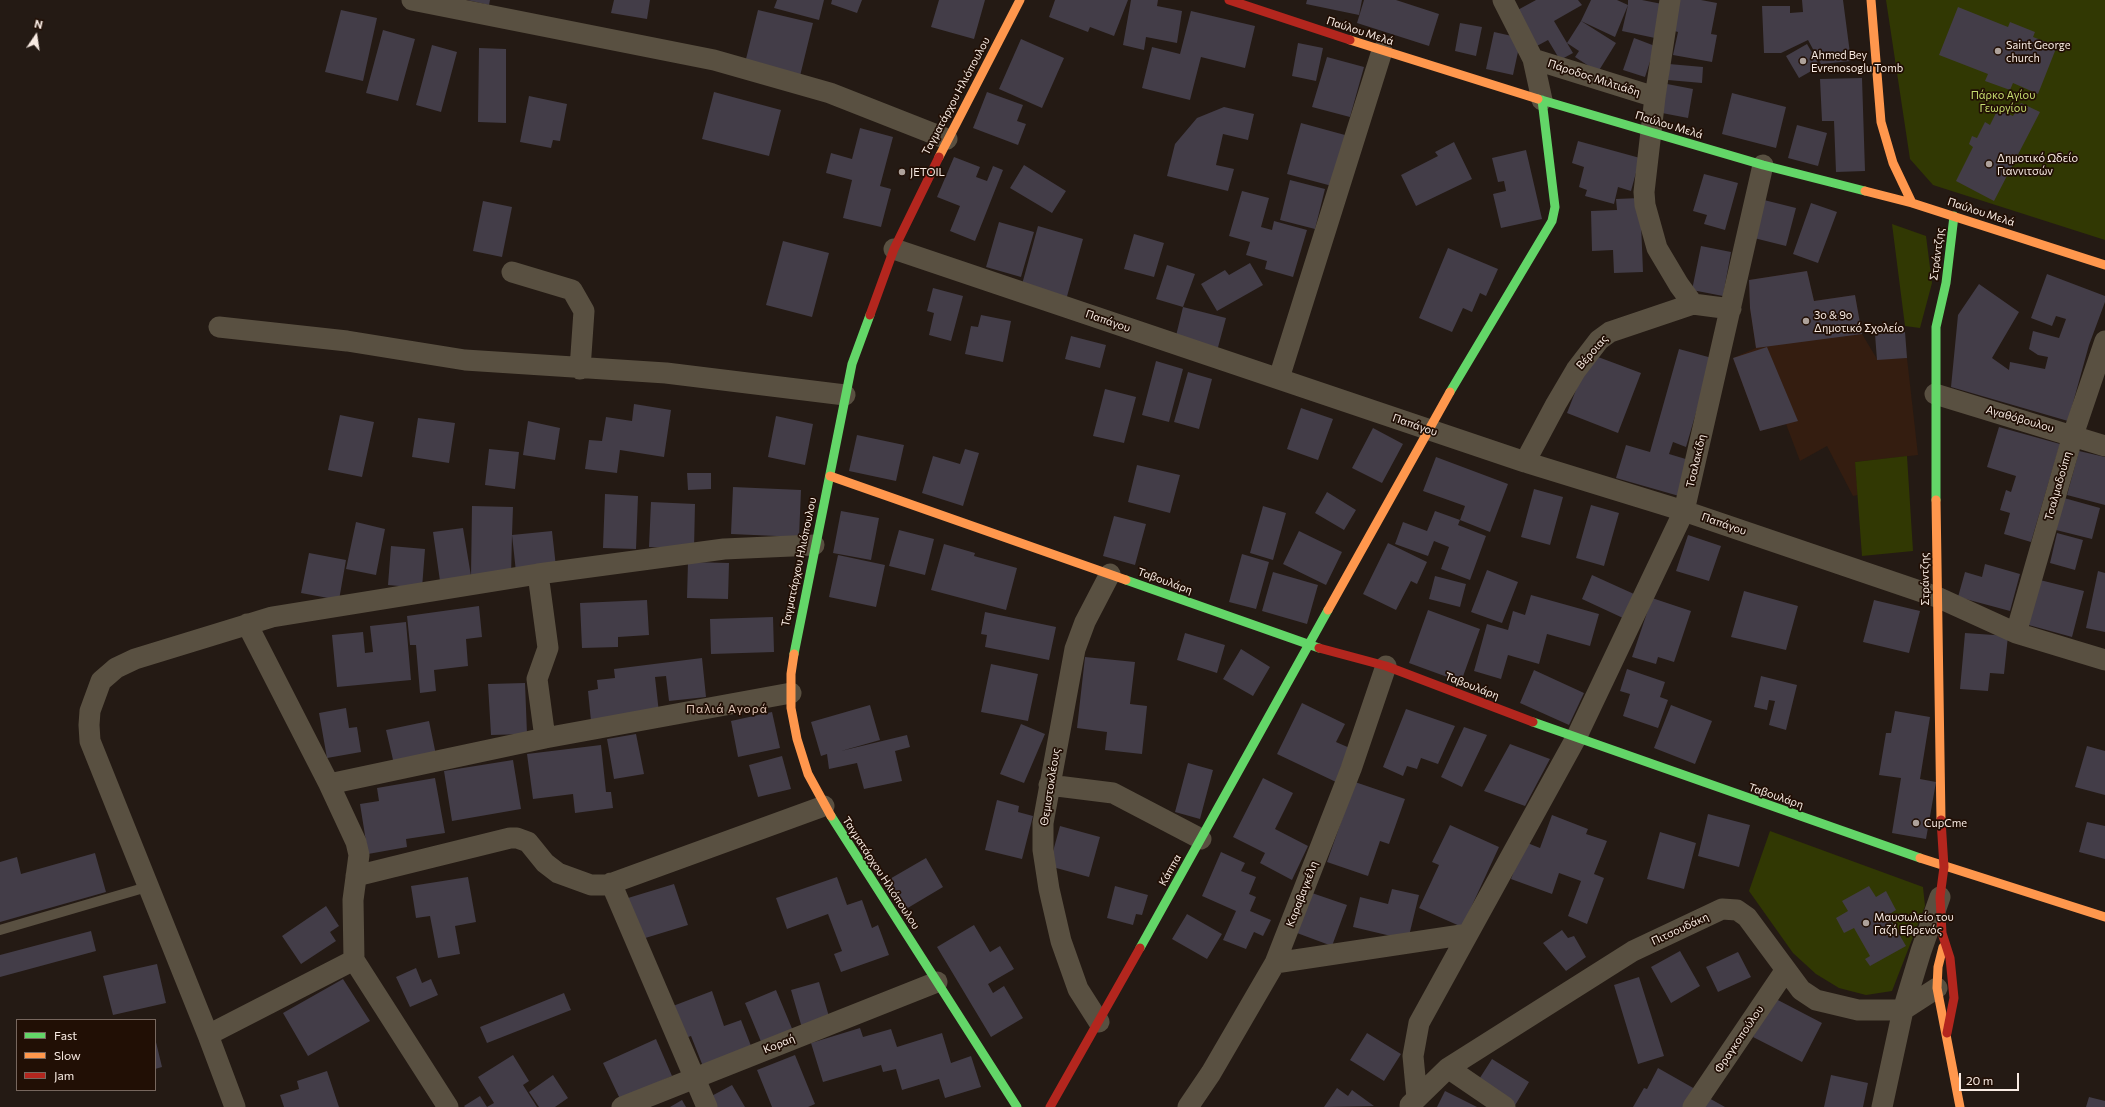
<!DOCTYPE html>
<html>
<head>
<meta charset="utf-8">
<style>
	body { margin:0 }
	#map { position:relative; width:2105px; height:1107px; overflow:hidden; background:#241a14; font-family:Commissioner,sans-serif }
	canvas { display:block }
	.legend { position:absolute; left:16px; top:1019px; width:140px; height:72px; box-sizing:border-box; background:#210f05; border:1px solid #77675e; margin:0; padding:5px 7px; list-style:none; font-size:12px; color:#f8ebe3 }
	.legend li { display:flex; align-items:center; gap:8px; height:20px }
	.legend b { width:20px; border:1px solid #77675e }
	.north { position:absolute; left:16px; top:16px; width:40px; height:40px; -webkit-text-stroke:3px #210f05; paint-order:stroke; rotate:13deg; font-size:11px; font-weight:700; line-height:16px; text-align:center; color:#f8ebe3 }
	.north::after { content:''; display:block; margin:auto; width:14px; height:18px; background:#f8ebe3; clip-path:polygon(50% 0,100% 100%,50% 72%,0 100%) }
	.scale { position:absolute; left:1959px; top:1073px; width:60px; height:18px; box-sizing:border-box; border:2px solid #f8ebe3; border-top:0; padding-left:5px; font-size:12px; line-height:14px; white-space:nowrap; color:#f8ebe3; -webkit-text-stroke:3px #210f05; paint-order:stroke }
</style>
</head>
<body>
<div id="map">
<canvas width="2105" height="1107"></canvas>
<ul class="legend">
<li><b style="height:5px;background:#63d668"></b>Fast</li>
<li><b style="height:5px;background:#ff974d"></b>Slow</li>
<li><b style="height:5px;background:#b3261e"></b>Jam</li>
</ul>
<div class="north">N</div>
<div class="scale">20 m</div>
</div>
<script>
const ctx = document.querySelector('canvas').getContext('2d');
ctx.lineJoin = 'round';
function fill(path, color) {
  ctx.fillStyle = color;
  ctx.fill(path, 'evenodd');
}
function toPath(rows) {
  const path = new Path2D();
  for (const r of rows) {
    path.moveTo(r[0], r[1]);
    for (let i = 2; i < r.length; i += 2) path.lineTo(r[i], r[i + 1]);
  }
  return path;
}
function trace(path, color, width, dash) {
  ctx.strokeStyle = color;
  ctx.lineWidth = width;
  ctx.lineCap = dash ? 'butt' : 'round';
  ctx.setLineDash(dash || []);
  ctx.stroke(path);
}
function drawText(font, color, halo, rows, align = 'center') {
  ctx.font = font + ' Commissioner,sans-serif';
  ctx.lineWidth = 3.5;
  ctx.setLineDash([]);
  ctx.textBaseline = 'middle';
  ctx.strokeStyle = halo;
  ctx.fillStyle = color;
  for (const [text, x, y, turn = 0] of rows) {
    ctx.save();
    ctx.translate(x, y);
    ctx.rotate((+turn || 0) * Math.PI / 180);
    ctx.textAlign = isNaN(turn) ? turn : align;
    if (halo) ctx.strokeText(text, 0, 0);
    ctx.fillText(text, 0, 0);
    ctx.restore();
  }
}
fill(toPath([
	[1807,271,1814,301,1855,295,1862,334,1877,359,1907,358,1918,455,1855,462,1858,495,1853,496,1827,446,1800,461,1786,424,1760,431,1733,358,1756,348,1750,308,1749,280]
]), '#341d10');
fill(toPath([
	[1886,0,2105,0,2105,240,1933,185,1910,159],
	[1892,224,1926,236,1932,283,1920,328,1905,326],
	[1907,456,1913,551,1862,556,1855,462],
	[1770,831,1923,887,1925,906,1892,991,1866,995,1839,988,1816,974,1793,953,1749,891]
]), '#313803');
fill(toPath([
	[467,0,490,0,489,5],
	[614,0,650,0,647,19,611,13],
	[777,0,824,0,819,20,774,8],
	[832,0,862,0,857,13,831,4],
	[939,0,985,0,974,39,931,27],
	[1055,0,1128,0,1114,36,1090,27,1088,32,1049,17],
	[1131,0,1158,0,1157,6,1182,11,1177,43,1146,37,1144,50,1123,45],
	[1307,0,1362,0,1359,15,1306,4],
	[1364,0,1396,0,1439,14,1429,46,1357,23],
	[1536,0,1578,0,1582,5,1554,21,1567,43,1581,21,1591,0,1617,0,1628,5,1628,0,1642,0,1662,4,1655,38,1622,31,1628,5,1615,37,1581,21,1616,43,1598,72,1575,57,1579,51,1567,43,1573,53,1560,60,1548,40,1535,47,1514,12],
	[1677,0,1701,0,1717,3,1711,34,1717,35,1712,62,1673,55,1678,32,1671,30],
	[1802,0,1843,0,1851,61,1821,64,1808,40,1781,53,1764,53,1762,6,1790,6,1790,13,1803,12],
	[1958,7,2008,27,2010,22,2035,32,2033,37,2057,46,2038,94,2013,83,2010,90,1985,81,1988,74,1939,55],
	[341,10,377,18,363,81,325,72],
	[758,10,813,23,800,76,745,63],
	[1191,11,1255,26,1245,68,1201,57,1190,100,1142,88,1152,47,1180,54],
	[1460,23,1482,27,1476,56,1455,51],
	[383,30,415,39,398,101,366,93],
	[1494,32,1521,38,1513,75,1486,69],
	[1634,38,1655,46,1645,77,1623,70],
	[1021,39,1064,58,1042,108,999,89],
	[1298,43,1323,48,1316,81,1292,76],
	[1807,44,1820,66,1799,78,1786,56],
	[432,45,457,52,441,112,416,105],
	[479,48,506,49,506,123,478,122],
	[1327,57,1364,67,1350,117,1312,107],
	[1669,64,1703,67,1702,83,1668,80],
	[1862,78,1865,171,1836,172,1834,121,1822,121,1820,79],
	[1667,84,1693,89,1688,118,1662,113],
	[714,92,781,110,769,156,702,139],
	[987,92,1023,105,1017,121,1026,124,1018,145,973,128],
	[1732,93,1786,107,1776,148,1722,134],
	[529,96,567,104,560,141,553,140,551,148,520,142],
	[2021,103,2040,112,1994,201,1956,181,1973,147,1969,144,1972,136,1977,138,1985,122,1990,125,1998,109,2013,116],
	[1224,107,1254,114,1248,140,1223,134,1216,165,1234,169,1228,191,1167,176,1175,144,1197,118],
	[1301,123,1345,135,1332,186,1287,174],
	[1797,125,1827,133,1818,166,1788,158],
	[860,128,893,137,880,186,891,189,881,227,843,218,852,180,826,173,831,153,852,159],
	[1578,141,1640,158,1631,191,1618,187,1614,204,1585,196,1587,190,1579,187,1584,167,1572,163],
	[1454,142,1472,179,1416,206,1401,175,1438,156,1435,152],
	[1526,150,1542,219,1501,228,1493,194,1506,191,1504,181,1498,182,1492,158],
	[954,157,980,167,976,177,987,181,993,166,1003,170,975,241,950,231,960,206,937,197],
	[1024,165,1066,191,1052,213,1010,188],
	[1704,174,1738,183,1725,230,1704,224,1707,215,1693,211],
	[1290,180,1325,189,1315,229,1280,220],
	[1242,191,1269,198,1261,227,1272,230,1274,221,1307,230,1293,277,1265,269,1267,261,1246,255,1250,242,1229,236],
	[1640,198,1643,272,1614,273,1613,250,1592,251,1591,211,1617,210,1616,199],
	[1764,200,1796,208,1786,246,1754,238],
	[483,201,512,207,502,257,473,251],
	[1811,203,1837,212,1818,263,1793,254],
	[999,222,1034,232,1021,277,986,267],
	[1038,226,1083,239,1066,300,1021,288],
	[1134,234,1164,243,1154,277,1124,269],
	[783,241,829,253,812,317,766,305],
	[1701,246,1731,252,1723,296,1692,290],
	[1448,248,1498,269,1486,296,1480,293,1472,312,1463,308,1452,332,1419,318],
	[1250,263,1263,285,1217,311,1201,284,1225,270,1229,275],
	[1167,265,1195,274,1183,307,1226,318,1217,351,1175,340,1183,307,1156,299],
	[1807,271,1814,301,1855,295,1862,334,1756,348,1750,308,1749,280],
	[2047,274,2105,296,2105,302,2089,345,2068,421,1951,387,1958,315,1979,284,2019,312,1992,358,2009,370,2010,362,2045,369,2048,357,2038,355,2029,349,2033,331,2059,338,2066,319,2056,316,2052,326,2031,318],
	[933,288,963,296,951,341,929,335,934,313,927,311],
	[981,315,1011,321,1003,362,965,354,971,326,978,327],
	[1905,332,1907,358,1877,360,1875,334],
	[1071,336,1106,345,1100,368,1065,359],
	[1767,347,1798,421,1760,431,1733,358],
	[1679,349,1712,358,1686,447,1673,442,1669,454,1689,460,1679,496,1616,478,1626,445,1650,452],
	[1590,354,1641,373,1618,433,1567,413],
	[1156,361,1183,369,1169,422,1142,415],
	[1188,372,1212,379,1199,429,1174,422],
	[1105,389,1136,397,1124,443,1093,436],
	[634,404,671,410,664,457,620,450,617,473,585,469,589,440,602,441,606,417,632,421],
	[1301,408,1333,419,1318,460,1287,449],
	[340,415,374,422,362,477,328,470],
	[776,416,813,424,805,465,768,457],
	[418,418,455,423,449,463,412,457],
	[528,421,560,428,555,460,523,455],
	[1999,427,2060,444,2031,542,2004,534,2010,513,2000,510,2006,490,2011,492,2016,476,1987,467],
	[1373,428,1403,444,1382,483,1352,468],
	[857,435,904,445,896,481,849,471],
	[489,449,519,452,515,489,485,485],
	[965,449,979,453,963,506,922,493,933,456,960,464],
	[2079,451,2105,457,2105,505,2067,495],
	[1436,457,1508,484,1490,532,1460,520,1465,506,1423,491],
	[1137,465,1180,475,1170,513,1128,502],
	[687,473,711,473,711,489,688,490],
	[733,487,801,490,799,537,731,534],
	[1534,489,1563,497,1550,545,1521,537],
	[1327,492,1356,510,1344,530,1315,513],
	[605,494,638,496,636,549,603,548],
	[2064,498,2100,508,2092,539,2056,530],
	[651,502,695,504,694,549,649,547],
	[1591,505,1619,513,1604,566,1576,558],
	[472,506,513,507,512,535,552,531,556,567,516,572,512,535,511,577,471,576],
	[1263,506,1286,513,1273,560,1250,553],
	[841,511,879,518,871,560,833,553],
	[1435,511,1460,520,1458,525,1486,536,1470,580,1441,569,1449,547,1434,541,1428,556,1395,544,1403,522,1427,531],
	[1114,516,1146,524,1135,565,1103,556],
	[356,522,385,529,376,575,346,569],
	[463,528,471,576,440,581,433,532],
	[899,530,934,539,925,575,889,566],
	[1299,531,1342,552,1326,585,1283,564],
	[2057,533,2083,540,2075,570,2050,563],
	[1688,535,1721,546,1709,581,1676,571],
	[1388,543,1427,562,1417,584,1411,581,1396,610,1363,594],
	[944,544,975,553,974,556,1017,568,1006,610,931,590],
	[391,546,425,549,422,588,388,585],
	[309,553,346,560,339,600,301,593],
	[1242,554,1269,562,1256,609,1229,602],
	[838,555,885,565,876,607,829,597],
	[688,562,729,563,728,599,687,598],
	[1985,564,2020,574,2010,611,1958,597,1965,572,1982,577],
	[1487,570,1518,582,1502,623,1471,612],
	[2098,571,2105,573,2105,632,2086,628],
	[1273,572,1318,585,1307,624,1262,611],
	[1592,575,1634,594,1623,618,1582,599],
	[1435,576,1466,584,1460,607,1429,599],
	[2036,579,2084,591,2072,637,2025,624],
	[1744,591,1798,606,1786,650,1731,637],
	[1531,595,1599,614,1590,646,1547,634,1539,664,1508,655,1501,679,1474,671,1487,624,1508,630,1513,611,1525,615],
	[1652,598,1691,611,1674,662,1658,657,1656,664,1632,657],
	[647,600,649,635,618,637,618,647,582,648,580,603],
	[1874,600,1920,611,1909,653,1863,642],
	[479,606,482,637,466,639,468,666,434,670,436,691,420,693,416,645,410,645,407,616],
	[1428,610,1480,629,1461,682,1409,663],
	[985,612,1056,627,1049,660,985,647,987,635,981,634],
	[773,617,774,652,711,654,710,619],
	[406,622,411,680,337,687,332,635,363,632,365,653,373,652,370,626],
	[1185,633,1225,645,1217,673,1177,660],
	[1965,633,2008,636,2004,674,1990,673,1988,691,1960,689],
	[1241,649,1270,667,1253,696,1223,679],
	[1085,657,1135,662,1130,704,1147,706,1142,754,1105,750,1107,732,1077,728],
	[702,658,706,697,669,701,666,676,655,677,659,713,591,721,588,691,598,689,597,680,615,678,614,669],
	[991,664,1038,674,1028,721,981,712],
	[1627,669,1665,682,1660,697,1668,700,1658,728,1623,716,1630,694,1620,691],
	[1534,670,1584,693,1569,725,1520,703],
	[1761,676,1797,685,1786,730,1769,725,1775,701,1769,700,1767,710,1754,707],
	[525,683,527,734,491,735,488,684],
	[1302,703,1345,724,1336,742,1352,749,1336,782,1277,754],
	[870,705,880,740,841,751,907,735,910,747,895,751,902,781,864,789,857,763,829,769,827,754,821,756,811,722],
	[1671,705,1712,721,1695,764,1654,748],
	[346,708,349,728,357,727,361,752,327,758,319,713],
	[1406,709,1455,726,1438,764,1421,758,1417,769,1407,766,1403,776,1383,767],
	[1895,711,1930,717,1920,779,1936,782,1926,839,1892,833,1901,778,1879,775,1886,733,1891,733],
	[772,712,780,748,738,757,731,721],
	[429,721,436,755,394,764,386,730],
	[1021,724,1045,734,1024,783,1000,774],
	[1464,727,1487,735,1462,787,1441,777],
	[636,734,644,774,614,779,607,739],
	[1510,744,1550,759,1525,806,1484,791],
	[601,745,606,792,611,792,613,808,575,813,573,794,533,799,527,754],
	[2087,746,2105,751,2105,795,2075,787],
	[782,756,791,789,758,797,749,765],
	[513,760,521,809,452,821,444,771],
	[1188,763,1213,770,1200,819,1175,812],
	[435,778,445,833,406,839,407,847,368,854,360,804,379,801,377,788],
	[1263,778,1293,793,1275,829,1308,846,1292,880,1260,863,1265,853,1233,837],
	[1355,782,1405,799,1389,844,1380,841,1368,876,1327,862],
	[997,800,1019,806,1018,812,1033,816,1022,859,985,850],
	[1708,814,1750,825,1739,867,1698,856],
	[1552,815,1588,829,1586,834,1607,841,1594,874,1604,878,1587,924,1568,916,1581,881,1559,873,1552,894,1511,879,1525,842,1540,848],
	[2087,822,2105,826,2105,859,2079,852],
	[1450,825,1499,847,1462,927,1419,908,1439,865,1432,862],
	[1060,826,1100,837,1089,877,1049,866],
	[1660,832,1696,843,1684,889,1647,879],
	[1221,852,1245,863,1241,871,1256,877,1249,894,1256,897,1250,911,1271,920,1263,936,1254,932,1246,949,1223,940,1236,911,1202,896],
	[95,853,106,892,0,922,0,862,17,857,21,874],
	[926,858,943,887,906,909,888,880],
	[468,877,476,922,455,926,460,954,438,958,430,916,416,918,411,886],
	[837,877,847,905,862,900,872,928,878,925,889,955,841,972,834,954,842,951,828,914,787,929,776,898],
	[674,884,688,925,642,939,628,898],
	[1115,886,1148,895,1142,915,1136,914,1133,925,1107,918],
	[1869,886,1876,897,1886,891,1896,910,1888,915,1906,946,1870,966,1865,959,1870,956,1854,928,1844,933,1836,918,1848,911,1842,901],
	[1392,889,1419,895,1408,940,1353,927,1360,897,1388,904],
	[1312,893,1347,905,1332,946,1297,933],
	[326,906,339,926,330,932,336,941,301,964,282,936],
	[1187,914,1222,934,1207,959,1172,939],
	[974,925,990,952,1000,946,1014,969,988,984,993,993,1004,986,1023,1018,991,1037,937,947],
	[1562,930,1568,938,1574,936,1586,957,1566,971,1543,943],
	[91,931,96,951,0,977,0,955],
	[1680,951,1700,986,1671,1003,1651,967],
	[1738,952,1751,977,1718,992,1706,967],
	[157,964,166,1003,113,1015,103,976],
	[416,968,422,983,431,979,438,995,410,1007,396,977],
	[1639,977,1664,1056,1638,1064,1614,985],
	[343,979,370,1021,308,1056,283,1013],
	[819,982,830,1020,802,1028,791,990],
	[776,990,793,1031,762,1044,745,1003],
	[712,991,724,1026,741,1020,753,1051,704,1069,691,1036,685,1038,673,1006],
	[564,993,571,1010,487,1043,480,1027],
	[1774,998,1822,1023,1802,1062,1753,1037],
	[860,1028,863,1037,891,1029,897,1047,942,1033,951,1063,971,1056,981,1087,945,1098,939,1079,902,1090,896,1069,883,1072,881,1065,823,1082,811,1043],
	[1367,1033,1401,1054,1384,1081,1350,1060],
	[155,1038,162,1067,155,1069],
	[656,1039,672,1076,620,1099,603,1063],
	[513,1055,529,1081,523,1085,537,1107,487,1107,494,1103,478,1077],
	[795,1055,815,1104,808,1107,772,1107,757,1070],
	[1492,1059,1529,1082,1514,1107,1476,1084],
	[1658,1068,1695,1089,1684,1107,1633,1107,1644,1088,1647,1089],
	[327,1071,339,1107,284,1107,280,1095,299,1089,297,1081],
	[553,1075,568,1098,555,1107,539,1107,529,1092],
	[1831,1075,1868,1083,1863,1107,1824,1107],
	[732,1085,745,1107,711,1107,706,1099],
	[1337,1088,1348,1096,1352,1090,1374,1106,1324,1107],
	[1445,1091,1477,1107,1437,1107],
	[480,1096,487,1107,465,1107,464,1106],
	[1707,1097,1725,1107,1702,1107],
	[2089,1097,2105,1101,2105,1107,2086,1107],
	[682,1100,686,1107,670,1107]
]), '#433d48');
trace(toPath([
	[0,930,147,887]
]), '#595041', 10);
trace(toPath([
	[412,0,714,60,830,93,947,139],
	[1503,0,1533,59,1542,100],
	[1670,0,1655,97,1644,192,1645,205,1657,248,1679,285,1693,304],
	[1533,59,1655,97],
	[894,249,1525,462,1684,511,1937,597,2016,633,2105,660],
	[512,272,572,290,584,311,580,369],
	[219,327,347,341,465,360,666,373,845,395],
	[1279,378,1382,51],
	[1935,394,2105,446],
	[1525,462,1556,404,1576,370,1599,340,1610,332,1693,304,1731,309],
	[538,574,548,648,537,679,545,738],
	[247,624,329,784,356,842,359,855,353,900,354,960,448,1107],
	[2016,633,2073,435,2105,341],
	[329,784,545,738,791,693],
	[1049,785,1113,793,1201,839],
	[356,876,510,838,517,838,528,842,545,863,558,873,591,885,607,885,824,806],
	[611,883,707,1107],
	[1275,963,1468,934],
	[1099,1022,1078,989,1061,941,1049,889,1043,850,1043,823,1075,649,1085,622,1110,574],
	[208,1035,354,960],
	[1448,1068,1505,1107],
	[1417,1098,1413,1056,1419,1023,1576,738,1684,511,1763,165],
	[1410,1105,1448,1068,1633,951,1722,909,1737,910,1747,917,1801,990,1816,1000,1858,1010,1903,1010,1937,988],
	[235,1107,208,1035,90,741,89,725,90,711,101,681,116,668,135,659,272,617,538,574,724,549,814,545],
	[622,1107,937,982],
	[1188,1107,1211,1073,1275,963,1351,769,1386,666],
	[1693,1107,1785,971],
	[1882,1107,1903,1010,1921,951,1940,897]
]), '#595041', 21);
trace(toPath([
	[1538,99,1763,165,1865,191],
	[1450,392,1552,221,1555,207,1542,100],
	[1936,500,1936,327,1946,283,1954,216],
	[1126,580,1319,648],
	[794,654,852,364,870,315],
	[1533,722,1920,858],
	[831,816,1017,1107],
	[1140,948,1328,610]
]), '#63d668', 9);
trace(toPath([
	[1871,0,1881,122,1893,163,1912,203],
	[1350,40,1538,99],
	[939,157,1020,0],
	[1865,191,1912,203,2105,265],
	[830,476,1126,580],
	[1936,500,1941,820],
	[1328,610,1450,392],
	[794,654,791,674,791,708,797,739,808,774,831,816],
	[1920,858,2105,917],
	[1943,947,1938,967,1937,988,1960,1107]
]), '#ff974d', 9);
trace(toPath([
	[1229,0,1350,40],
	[870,315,894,249,939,157],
	[1319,648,1386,666,1533,722],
	[1941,820,1944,867,1940,897,1942,933,1950,958,1954,998,1947,1033],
	[1050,1107,1140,948]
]), '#b3261e', 9);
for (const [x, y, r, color] of [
	[1998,51,4,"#aea29b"],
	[1803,61,4,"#aea29b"],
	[1989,164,4,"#aea29b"],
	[902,172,4,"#aea29b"],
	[1806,321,4,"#aea29b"],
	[1916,823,4,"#aea29b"],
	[1866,923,4,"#aea29b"]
]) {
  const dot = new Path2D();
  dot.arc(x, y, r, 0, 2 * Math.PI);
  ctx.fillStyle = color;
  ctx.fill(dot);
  trace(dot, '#210f05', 1.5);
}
drawText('11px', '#f8ebe3', '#210f05', [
	["Παύλου Μελά",1360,31,18],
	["Πάροδος Μιλτιάδη",1594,78,18],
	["Ταγματάρχου Ηλιόπουλου",956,96,-62],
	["Παύλου Μελά",1669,125,17],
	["Παύλου Μελά",1981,212,18],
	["Στράντζης",1937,254,-83],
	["Παπάγου",1108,321,19],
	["Βέροιας",1592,352,-49],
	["Αγαθόβουλου",2020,419,16],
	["Παπάγου",1415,425,19],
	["Τσαλακίδη",1696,461,-77],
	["Τσαλμαδούπη",2058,486,-74],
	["Παπάγου",1724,524,19],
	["Ταγματάρχου Ηλιόπουλου",799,562,-78],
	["Στράντζης",1925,579,-91],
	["Ταβουλάρη",1165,581,20],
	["Ταβουλάρη",1472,686,21],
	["Θεμιστοκλέους",1050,787,-81],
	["Ταβουλάρη",1776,796,19],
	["Κάππα",1170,870,-61],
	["Ταγματάρχου Ηλιόπουλου",881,873,57],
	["Καραβαγκέλη",1302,894,-69],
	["Πιτσουδάκη",1680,929,-25],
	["Φραγκοπούλου",1739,1039,-56],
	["Κοραή",779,1044,-22]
]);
drawText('11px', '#f8ebe3', '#210f05', [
	["Saint George",2006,45],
	["church",2006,58],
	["Ahmed Bey",1811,55],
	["Evrenosoglu Tomb",1811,68],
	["Δημοτικό Ωδείο",1997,158],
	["Γιαννιτσών",1997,171],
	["JETOIL",910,172],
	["3ο & 9ο",1814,315],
	["Δημοτικό Σχολείο",1814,328],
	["CupCme",1924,823],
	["Μαυσωλείο του",1874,917],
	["Γαζή Εβρενός",1874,930]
], 'left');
drawText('11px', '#c7de6f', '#210f05', [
	["Πάρκο Αγίου",2003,95],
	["Γεωργίου",2003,108]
]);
ctx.letterSpacing = '1px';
drawText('12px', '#e0c5b7', '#210f05', [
	["Παλιά Αγορά",727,709]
]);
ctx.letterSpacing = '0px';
</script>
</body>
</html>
